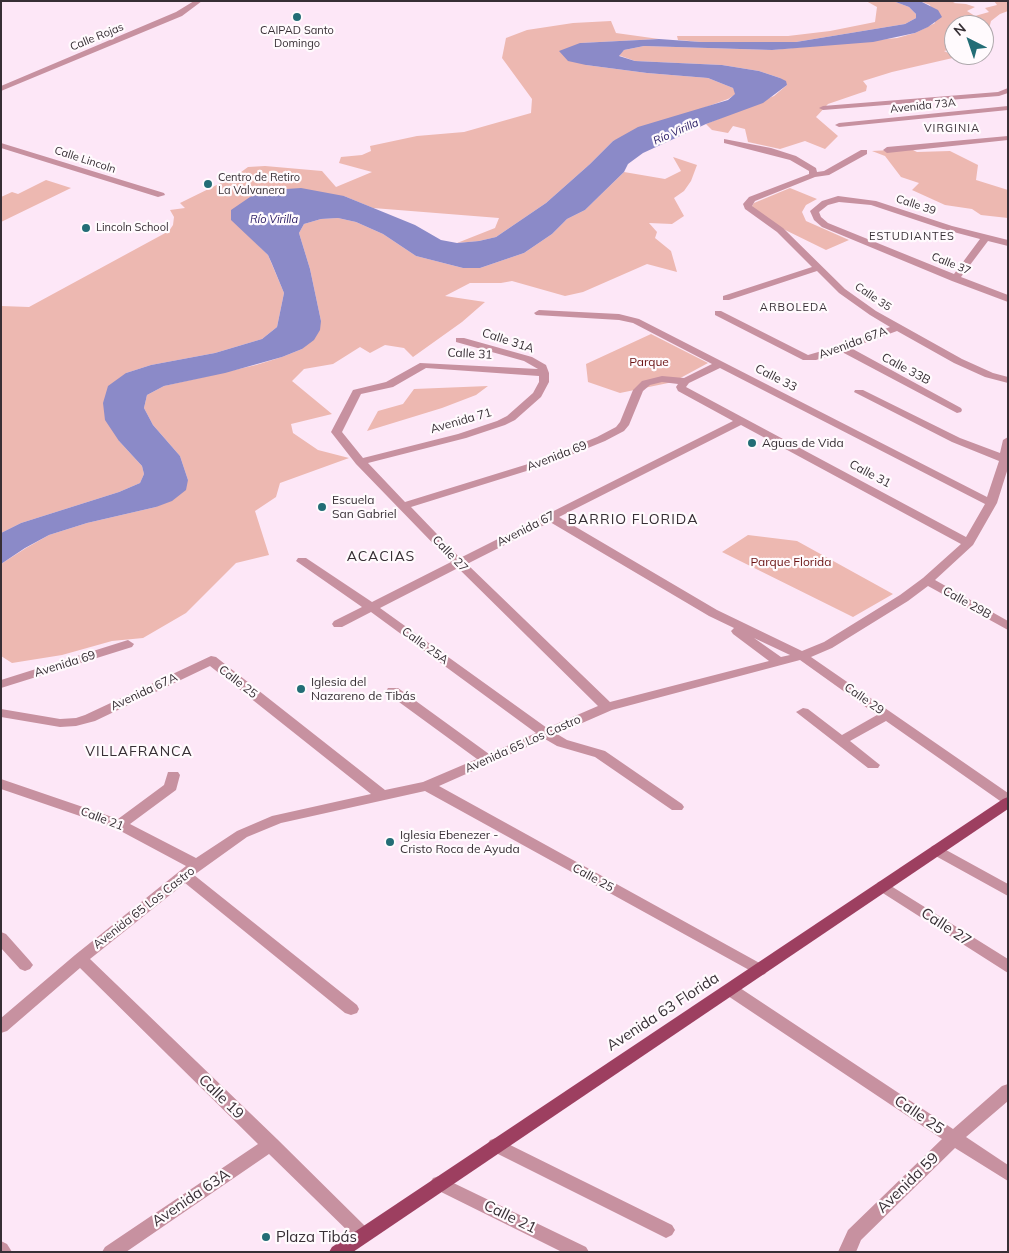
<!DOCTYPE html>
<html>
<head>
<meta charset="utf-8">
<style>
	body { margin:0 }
	#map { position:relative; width:1009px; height:1253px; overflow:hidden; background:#fde7f7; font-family:Mulish,sans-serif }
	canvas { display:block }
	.frame { position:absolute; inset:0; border:2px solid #372f35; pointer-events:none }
	.north { position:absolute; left:944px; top:15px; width:50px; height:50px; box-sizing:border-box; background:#fffafd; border:1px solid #afa9ad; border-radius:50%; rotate:319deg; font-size:14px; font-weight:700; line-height:20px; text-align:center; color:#372f35 }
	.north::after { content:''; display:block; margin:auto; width:18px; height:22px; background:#236d76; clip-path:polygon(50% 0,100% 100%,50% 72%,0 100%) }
</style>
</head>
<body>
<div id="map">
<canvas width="1009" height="1253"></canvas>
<div class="frame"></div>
<div class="north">N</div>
</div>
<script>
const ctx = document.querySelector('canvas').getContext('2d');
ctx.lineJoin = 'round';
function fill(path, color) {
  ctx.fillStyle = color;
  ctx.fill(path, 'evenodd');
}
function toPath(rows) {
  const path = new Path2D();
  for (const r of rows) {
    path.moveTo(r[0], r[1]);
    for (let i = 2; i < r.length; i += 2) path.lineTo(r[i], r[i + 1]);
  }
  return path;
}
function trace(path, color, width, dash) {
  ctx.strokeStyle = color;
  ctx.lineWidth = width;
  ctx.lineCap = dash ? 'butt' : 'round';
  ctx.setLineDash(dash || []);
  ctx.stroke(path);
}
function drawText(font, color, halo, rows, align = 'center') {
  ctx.font = font + ' Mulish,sans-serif';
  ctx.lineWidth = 4.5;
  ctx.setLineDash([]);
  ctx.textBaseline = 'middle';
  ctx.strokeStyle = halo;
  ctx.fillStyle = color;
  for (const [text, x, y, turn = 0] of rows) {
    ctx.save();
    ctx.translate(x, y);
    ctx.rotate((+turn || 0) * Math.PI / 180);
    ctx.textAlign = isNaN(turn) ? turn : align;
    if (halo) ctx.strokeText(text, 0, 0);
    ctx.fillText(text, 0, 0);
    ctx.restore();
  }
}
fill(toPath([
	[866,1,893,1,909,7,916,14,916,18,905,24,796,42,701,42,678,40,677,36,788,36,830,31,875,22,877,7],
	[920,1,957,1,953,3,966,4,975,7,967,11,975,16,989,12,985,8,997,5,994,1,1008,1,1008,11,1000,14,991,21,989,29,984,35,984,25,954,25,954,49,944,51,957,57,892,72,863,81,867,86,866,91,828,104,816,117,838,136,825,149,805,141,780,149,748,142,745,129,733,126,728,133,712,130,706,124,774,96,787,85,780,78,759,71,722,65,635,61,618,55,624,50,644,46,772,50,897,38,915,33,935,23,930,5],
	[611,21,616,33,659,39,580,43,586,65,647,73,708,78,733,88,736,94,728,99,613,141,590,164,546,203,496,237,479,241,457,243,495,228,499,218,373,208,344,196,252,239,268,255,284,293,277,327,262,339,215,353,151,365,126,373,119,441,142,466,144,474,140,483,119,492,21,523,1,533,1,306,29,307,169,231,173,225,174,217,170,210,185,208,180,203,237,175,248,167,265,166,322,171,336,187,372,172,339,163,341,157,362,155,371,151,370,146,417,136,464,132,531,113,532,99,502,58,506,38,527,30,573,23],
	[911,149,917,152,950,151,978,165,976,180,1008,190,1008,218,981,215,972,209,945,205,912,190,919,183,901,177,885,156,872,151],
	[673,157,697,165,691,181,684,191,674,198,684,216,672,224,649,223,657,232,655,238,671,251,677,272,647,264,583,292,565,296,512,281,501,283,470,283,445,296,485,302,462,322,413,357,404,348,385,345,370,353,360,347,333,364,304,369,292,381,332,414,291,424,293,433,318,450,349,458,280,483,276,497,255,511,269,555,236,563,186,613,143,638,112,641,62,655,12,663,1,656,1,564,26,548,49,535,87,523,156,507,188,480,180,456,153,425,144,408,147,395,164,386,256,365,282,357,302,349,321,321,310,269,299,233,304,224,321,219,338,218,356,222,383,234,416,256,463,268,480,268,524,253,552,234,567,219,585,210,624,172,665,179,681,171],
	[46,180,71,188,1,222,1,197,12,192,18,194],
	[790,188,817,199,806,205,802,212,806,221,849,240,826,250,775,225,753,209,752,206,754,203],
	[651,334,708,363,673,382,620,393,588,382,586,364],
	[488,386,476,395,442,408,367,431,378,411,403,404,414,389],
	[748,535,797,541,893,594,853,617,722,552]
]), '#edb8b1');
fill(toPath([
	[893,1,920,1,938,10,942,17,928,27,915,33,873,42,772,50,644,46,624,50,619,56,635,61,722,65,759,71,780,78,786,81,787,85,763,103,706,124,643,153,628,164,624,172,585,210,567,219,552,234,524,253,480,268,463,268,416,256,383,234,356,222,338,218,321,219,304,224,299,233,310,269,321,321,320,330,314,340,302,349,282,357,225,373,164,386,147,395,144,408,153,425,180,456,188,480,186,490,172,501,156,507,87,523,49,535,25,548,1,564,1,533,21,523,119,492,140,483,144,474,142,466,119,441,105,420,103,403,108,386,126,373,151,365,215,353,262,339,277,327,284,293,272,264,268,255,231,220,231,210,250,197,271,190,301,188,344,196,415,225,441,240,457,243,479,241,496,237,546,203,590,164,613,141,638,127,728,100,735,94,733,88,708,78,647,73,586,65,568,61,559,51,580,43,659,39,701,42,796,42,905,24,916,18,916,14,909,7]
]), '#8b8ac8');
fill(toPath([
	[194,1,202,1,182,16,1,91,1,86,176,12,194,1],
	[1008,88,1008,93,999,96,823,110,819,108,823,106,998,92,1008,88],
	[1008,106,1008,110,839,127,835,125,839,123,1008,106],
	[1008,136,1008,140,887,153,883,150,887,147,1008,136],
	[724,139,771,148,796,156,816,168,817,172,824,171,861,150,867,150,867,154,829,175,815,177,755,201,752,206,783,228,845,289,876,311,962,359,993,373,1008,377,1008,383,985,377,954,363,897,331,851,348,961,408,962,410,961,412,957,413,842,352,816,360,803,360,715,315,715,311,721,311,808,355,839,346,890,327,870,315,839,293,817,271,729,300,723,300,723,296,812,267,777,232,745,209,743,204,749,197,809,174,809,171,790,160,724,143,724,139],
	[1,143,164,193,165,195,158,197,1,148,1,143],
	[838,196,876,201,952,226,1008,240,1008,246,988,241,961,277,1008,295,1008,302,952,281,822,227,814,220,810,211,822,201,838,196],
	[839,202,871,205,946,230,980,239,954,274,828,223,821,217,819,212,828,205,839,202],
	[539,310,619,314,639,319,987,497,999,461,952,442,854,392,855,390,863,390,960,438,1000,453,1003,440,1008,437,1008,468,997,503,973,545,935,580,1008,621,1008,630,928,586,908,601,832,648,811,657,1008,793,1008,805,1003,803,886,721,850,741,880,765,878,768,868,768,796,712,803,708,808,709,842,735,877,715,800,660,612,710,557,734,567,740,605,751,682,804,684,807,682,810,672,810,595,757,557,746,545,739,439,786,765,966,768,970,765,974,760,976,425,791,281,823,247,837,194,875,357,1005,359,1009,357,1013,351,1015,345,1013,185,883,90,959,277,1139,368,1229,371,1234,368,1239,362,1242,356,1239,269,1154,126,1252,102,1252,105,1247,258,1144,80,968,7,1031,1,1033,1,1018,75,955,186,866,115,828,1,789,1,779,118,819,164,785,168,772,178,772,180,775,176,790,130,824,196,858,237,831,272,816,371,794,210,666,95,721,76,726,60,727,1,717,1,709,60,719,76,718,85,715,211,656,216,657,385,790,423,782,477,759,388,694,386,691,388,688,398,688,489,754,536,733,371,612,342,627,334,627,332,624,334,621,362,607,296,561,298,558,306,558,372,602,451,562,356,464,331,432,353,390,386,382,420,363,538,369,524,361,456,342,456,338,464,338,532,357,546,365,549,373,549,382,541,397,515,420,505,425,466,438,368,463,405,502,541,460,597,437,616,427,620,422,633,390,642,381,662,376,684,378,712,364,633,323,619,320,536,315,534,313,539,310],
	[426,368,539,376,539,382,533,393,507,416,497,421,458,434,363,458,342,432,361,394,393,387,426,368],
	[720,368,985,504,966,537,686,387,689,383,720,368],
	[662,382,678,384,676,387,678,391,733,421,460,558,411,507,549,464,605,441,624,431,629,425,643,391,650,385,662,382],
	[741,425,961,544,923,578,900,595,824,642,802,651,717,610,559,517,741,425],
	[550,522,709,616,734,628,731,631,733,634,769,661,610,702,467,564,550,522],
	[458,568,598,706,547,728,380,608,458,568],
	[754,638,790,655,781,657,754,638],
	[128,640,134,644,132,647,1,688,1,680,128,640],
	[937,845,1008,884,1008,896,932,854,930,850,932,846,937,845],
	[883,881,1008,959,1008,973,878,890,876,886,878,882,883,881],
	[1,932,6,934,30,961,33,965,30,969,25,971,20,969,1,948,1,932],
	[731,984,737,986,953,1129,1002,1086,1008,1084,1008,1101,966,1137,1008,1165,1008,1181,955,1148,861,1240,856,1252,838,1252,848,1230,942,1139,725,994,723,990,725,986,731,984],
	[496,1138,672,1225,675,1230,672,1235,666,1238,490,1150,487,1145,490,1140,496,1138],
	[439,1176,586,1247,589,1252,562,1252,433,1188,430,1183,433,1178,439,1176],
	[1,1241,7,1244,12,1252,1,1252,1,1241]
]), '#c791a0');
fill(toPath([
	[1008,797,1008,809,353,1252,329,1252,332,1247,1003,799,1008,797]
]), '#9d3f60');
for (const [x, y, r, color] of [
	[297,17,5,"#236d76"],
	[208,184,5,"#236d76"],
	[86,228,5,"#236d76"],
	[752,443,5,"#236d76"],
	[322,507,5,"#236d76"],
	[301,689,5,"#236d76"],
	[390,842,5,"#236d76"],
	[266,1237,5,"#236d76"]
]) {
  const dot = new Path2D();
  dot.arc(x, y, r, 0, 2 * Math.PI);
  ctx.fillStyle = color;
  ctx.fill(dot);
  trace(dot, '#fffafd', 2);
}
drawText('11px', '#372f35', '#fffafd', [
	["CAIPAD Santo",297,31,"center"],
	["Domingo",297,44,"center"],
	["Centro de Retiro",218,178],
	["La Valvanera",218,191],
	["Lincoln School",96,228]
], 'left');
drawText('11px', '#372f35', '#fffafd', [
	["Calle Rojas",97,37,-22],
	["Avenida 73A",923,106,-6],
	["Calle Lincoln",85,160,18],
	["Calle 39",916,205,18],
	["Calle 37",951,264,22],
	["Calle 35",873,297,34]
]);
ctx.letterSpacing = '1px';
drawText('11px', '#372f35', '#fffafd', [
	["VIRGINIA",952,129],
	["ESTUDIANTES",912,237],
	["ARBOLEDA",794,308]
]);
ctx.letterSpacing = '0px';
drawText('italic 11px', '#271a63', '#fffafd', [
	["Río Virilla",676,132,-24],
	["Río Virilla",274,220]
]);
drawText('12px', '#372f35', '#fffafd', [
	["Calle 31A",508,341,18],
	["Avenida 67A",853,343,-20],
	["Calle 31",470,354,3],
	["Calle 33B",906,369,28],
	["Calle 33",776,378,27],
	["Avenida 71",461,421,-16],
	["Avenida 69",557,456,-21],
	["Calle 31",870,474,28],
	["Avenida 67",526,529,-27],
	["Calle 27",450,554,46],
	["Calle 29B",967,603,29],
	["Calle 25A",425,646,36],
	["Avenida 69",65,664,-17],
	["Calle 25",238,682,38],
	["Avenida 67A",144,692,-25],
	["Calle 29",864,699,35],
	["Avenida 65 Los Castro",523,744,-24],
	["Calle 21",102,819,21],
	["Calle 25",593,878,29],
	["Avenida 65 Los Castro",144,908,-38]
]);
drawText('12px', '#6b1313', '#fffafd', [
	["Parque",649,362],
	["Parque Florida",791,562]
]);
drawText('12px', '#372f35', '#fffafd', [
	["Aguas de Vida",762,443],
	["Escuela",332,500],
	["San Gabriel",332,514],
	["Iglesia del",311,682],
	["Nazareno de Tibás",311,696],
	["Iglesia Ebenezer -",400,835],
	["Cristo Roca de Ayuda",400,849]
], 'left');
ctx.letterSpacing = '1px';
drawText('14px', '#372f35', '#fffafd', [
	["BARRIO FLORIDA",633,520],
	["ACACIAS",381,557],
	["VILLAFRANCA",139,752]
]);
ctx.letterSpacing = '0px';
drawText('15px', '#372f35', '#fffafd', [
	["Calle 27",946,927,33],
	["Avenida 63 Florida",663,1012,-33],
	["Calle 19",221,1097,44],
	["Calle 25",919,1115,34],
	["Avenida 59",908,1183,-44],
	["Avenida 63A",191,1198,-34],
	["Calle 21",510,1217,26]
]);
drawText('15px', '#372f35', '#fffafd', [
	["Plaza Tibás",276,1237]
], 'left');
</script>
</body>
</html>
